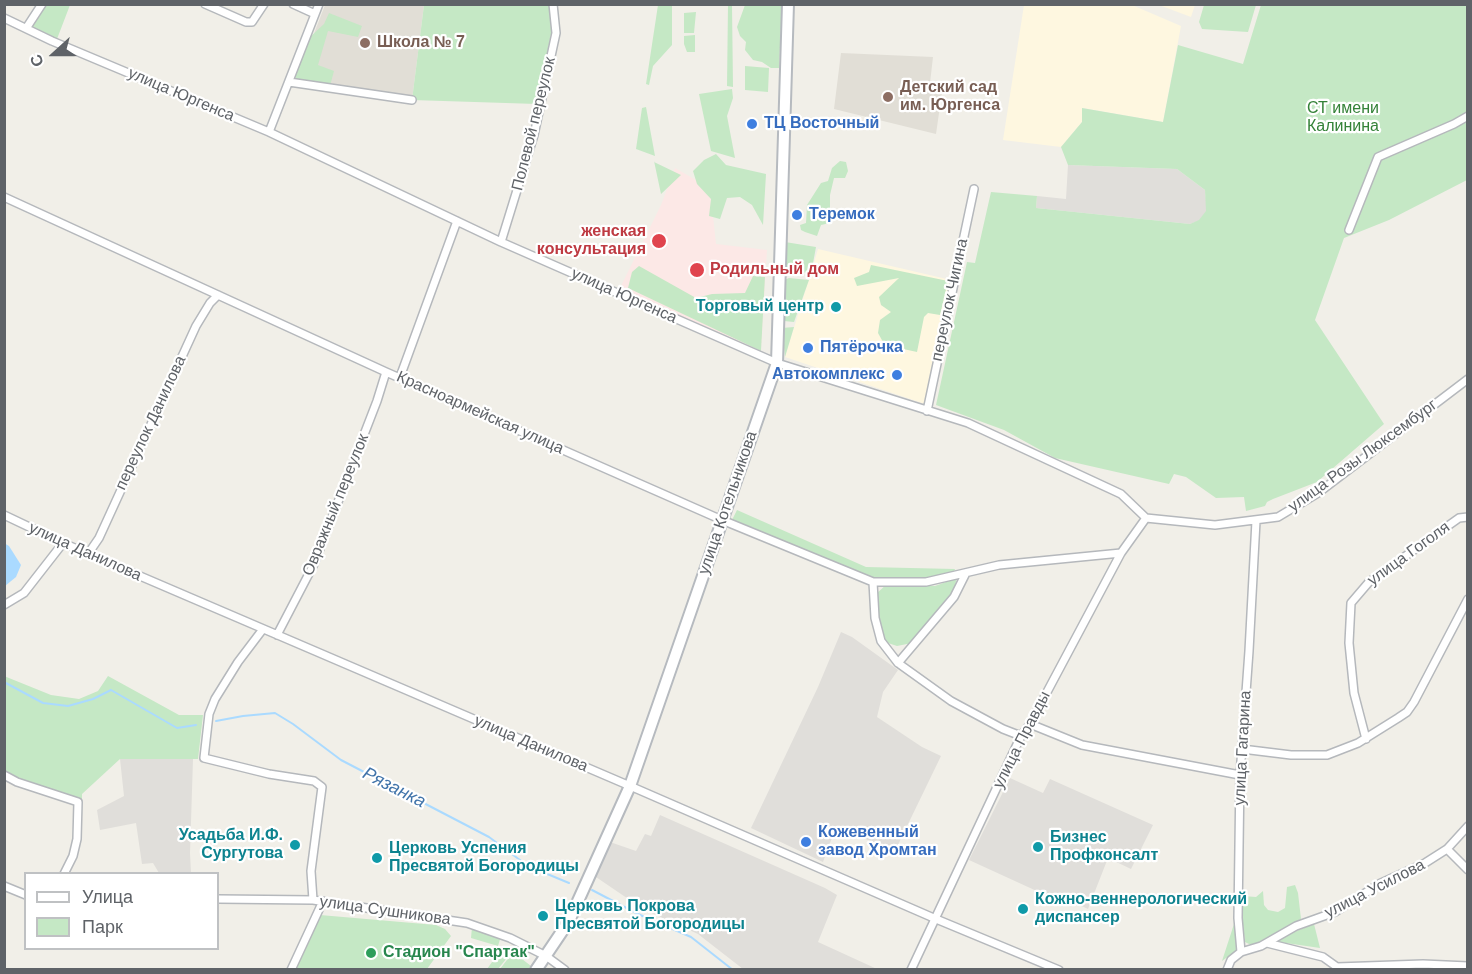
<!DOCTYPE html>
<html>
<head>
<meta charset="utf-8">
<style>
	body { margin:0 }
	#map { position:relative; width:1472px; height:974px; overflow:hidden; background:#f1efe8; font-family:Arial,sans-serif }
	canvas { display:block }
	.frame { position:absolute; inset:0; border:6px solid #5f6368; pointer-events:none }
	.legend { position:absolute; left:24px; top:872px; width:195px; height:78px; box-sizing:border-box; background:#fff; border:2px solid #bfc1c3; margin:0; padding:8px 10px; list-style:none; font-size:18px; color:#5f6368 }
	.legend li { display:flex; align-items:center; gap:12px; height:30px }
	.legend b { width:30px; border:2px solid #bfc1c3 }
	.north { position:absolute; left:24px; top:24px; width:60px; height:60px; -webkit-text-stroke:4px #fff; paint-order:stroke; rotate:249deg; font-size:16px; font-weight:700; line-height:24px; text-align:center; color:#5f6368 }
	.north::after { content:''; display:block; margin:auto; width:21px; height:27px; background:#5f6368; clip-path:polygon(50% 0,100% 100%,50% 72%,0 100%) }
</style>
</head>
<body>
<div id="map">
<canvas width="1472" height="974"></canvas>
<div class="frame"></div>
<ul class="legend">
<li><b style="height:8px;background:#fff"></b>Улица</li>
<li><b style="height:16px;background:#c5e8c5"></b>Парк</li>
</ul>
<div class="north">С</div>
</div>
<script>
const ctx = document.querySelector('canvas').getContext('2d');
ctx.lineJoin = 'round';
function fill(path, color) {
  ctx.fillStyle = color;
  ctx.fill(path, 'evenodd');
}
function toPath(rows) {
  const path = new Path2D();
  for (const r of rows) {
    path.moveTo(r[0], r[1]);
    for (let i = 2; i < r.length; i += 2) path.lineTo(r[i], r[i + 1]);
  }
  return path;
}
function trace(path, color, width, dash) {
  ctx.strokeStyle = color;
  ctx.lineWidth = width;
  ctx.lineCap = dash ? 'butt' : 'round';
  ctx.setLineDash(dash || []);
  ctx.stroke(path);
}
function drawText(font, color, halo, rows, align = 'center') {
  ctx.font = font + ' Arial,sans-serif';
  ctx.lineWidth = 4.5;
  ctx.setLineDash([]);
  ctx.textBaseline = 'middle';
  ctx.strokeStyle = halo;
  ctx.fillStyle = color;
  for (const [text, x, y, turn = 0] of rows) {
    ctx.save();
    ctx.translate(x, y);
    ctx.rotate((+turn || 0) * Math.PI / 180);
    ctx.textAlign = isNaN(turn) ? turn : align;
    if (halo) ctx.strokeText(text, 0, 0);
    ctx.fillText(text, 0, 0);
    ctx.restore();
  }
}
fill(toPath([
	[1024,5,1132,5,1181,26,1163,122,1083,108,1082,122,1061,147,1003,140],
	[1159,5,1195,4,1195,5,1191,17],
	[818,249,951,280,944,307,928,405,785,357]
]), '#fef7e0');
fill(toPath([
	[1068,165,1177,169,1205,190,1207,211,1199,221,1190,224,1036,208,1037,196,1066,199],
	[841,632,852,637,898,670,883,692,877,717,922,747,941,756,895,851,836,827,823,862,751,828,818,687],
	[120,759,193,759,190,853,191,873,159,873,153,863,142,864,136,823,100,830,97,810,124,796],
	[1010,778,1043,793,1050,779,1153,825,1131,869,1108,858,1088,909,1061,896,1054,894,1052,898,969,860],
	[660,815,825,888,837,895,818,942,877,969,743,969,698,934,643,909,593,875,610,842,636,851,645,834,651,836]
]), '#e0deda');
fill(toPath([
	[325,5,424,5,412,100,295,83],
	[841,53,933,57,930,83,943,85,936,134,834,109]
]), '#e1ded6');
fill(toPath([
	[675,168,710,188,716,244,767,250,761,351,619,290,661,205]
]), '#fce8e6');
fill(toPath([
	[46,5,70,5,57,39,31,28],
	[424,5,551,5,551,34,537,104,412,100],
	[658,5,672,5,672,45,653,66,649,85,646,84],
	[728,5,732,5,733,87,727,86],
	[745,5,782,5,779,68,771,68,762,62,753,60,745,50,746,42,740,36,737,27],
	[1204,5,1256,5,1248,32,1202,29,1199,22],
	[1261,5,1467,5,1467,180,1389,220,1344,238,1315,320,1384,424,1317,482,1273,499,1267,502,1265,506,1246,511,1244,497,1216,498,1186,477,1174,474,1169,484,1055,458,1004,430,936,405,967,262,975,263,991,192,1037,196,1036,208,1190,224,1199,220,1206,211,1205,190,1177,169,1068,165,1061,147,1082,122,1082,108,1163,122,1178,45,1243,64],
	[696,12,694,33,684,33,684,13],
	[329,13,362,26,358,37,328,31,318,65,334,71,330,86,296,81,295,77,310,37,324,24],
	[695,35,695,52,687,52,684,44,684,36],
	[745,66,769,68,768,92,745,90],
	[732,89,733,98,727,116,735,158,711,151,699,94],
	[646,107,655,156,636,149,642,108],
	[716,154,726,165,766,174,763,225,752,205,740,197,727,198,720,219,709,216,711,199,697,184,693,171,704,160],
	[840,161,846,162,848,171,845,178,834,178,830,195,830,223,821,225,817,236,805,232,801,230,800,225,806,223,807,205,821,183,828,181,832,168],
	[654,162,681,175,661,194,654,161],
	[785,242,816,247,811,274,785,268],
	[871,265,948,281,940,315,928,313,924,317,917,352,894,347,883,342,878,333,880,320,891,312,881,305,879,297,899,278,857,286,854,278,869,272],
	[639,266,696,298,712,294,745,293,753,276,765,277,761,351,628,288,632,272],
	[789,278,809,280,794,322,784,321,784,280],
	[794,327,785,357,782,328],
	[737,510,866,567,955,569,954,572,925,581,870,580,731,522],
	[957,578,952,596,912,643,897,646,885,642,878,618,876,594,887,584,935,586],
	[4,676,51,695,79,699,98,691,108,676,179,715,203,715,198,759,120,759,82,794,82,800,17,778,5,770],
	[1295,885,1298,893,1301,919,1255,944,1251,945,1245,942,1240,900,1243,896,1256,897,1263,891,1264,905,1268,910,1278,912,1285,908,1287,887],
	[320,915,436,925,445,929,451,936,427,969,295,970],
	[1234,924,1236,925,1237,950,1222,961],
	[1314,924,1320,948,1272,941],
	[472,927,501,936,498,946,471,938],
	[502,948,511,953,498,969,487,969],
	[513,952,531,966,528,969,500,969]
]), '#c5e8c5');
fill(toPath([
	[4,543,9,546,21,565,16,577,5,586]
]), '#aadaff');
trace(toPath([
	[4,682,43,703,68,706,93,699,111,690,177,728,196,725],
	[216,721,243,716,275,713,293,724,341,760,489,837,528,866,569,883],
	[592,890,638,914,691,937,733,970]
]), '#aadaff', 2);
const street = toPath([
	[205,4,246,22,252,22,264,4],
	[293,4,315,14],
	[4,18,52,41,269,132,501,242,777,363,968,423,1121,494,1146,518],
	[27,27,42,4],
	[289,82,412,100],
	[269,132,319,4],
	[4,197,386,372,722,520,873,582,926,582,999,565,1121,553],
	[1349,230,1378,157,1454,124,1468,116],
	[501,242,534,135,556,33,553,4],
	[400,377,457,221],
	[927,411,974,189],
	[4,515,63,543,630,786,936,919,1059,970],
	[1146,518,1215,525,1278,517,1318,493,1468,379],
	[88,554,99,538,196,326,210,303,218,295],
	[873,582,875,618,881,641,898,663,951,701,1003,729,1021,736],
	[4,605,24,593,63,543],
	[263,629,238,662,215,699,209,714,204,758,269,774,314,781,322,787,311,871,313,900],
	[277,635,314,564,377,401,386,372],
	[898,663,954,597,966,573],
	[1030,724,1082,745,1240,775],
	[1366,739,1354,693,1349,643,1351,603,1369,582,1459,518,1468,517],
	[1242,749,1291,755,1327,755,1358,743,1398,718,1407,712,1414,702,1468,599],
	[4,775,17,782,78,802,77,839,73,856,64,874],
	[1447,849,1468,870],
	[4,886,26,895],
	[218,899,313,900,467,923,510,938,546,956,565,970],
	[1267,943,1323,957,1337,967,1423,964,1468,966],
	[1241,952,1261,946,1296,926,1335,912,1381,883,1425,863,1447,849,1468,826],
	[291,970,323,901],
	[911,970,1021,736,1030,724,1121,553,1146,518],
	[1227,970,1231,960,1241,952,1238,918,1240,775,1249,651,1256,521]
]);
const secondary = toPath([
	[536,970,569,921,630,786,777,363,788,4]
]);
trace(street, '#b5b8bc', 10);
trace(secondary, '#b6babf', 14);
trace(street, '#fff', 7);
trace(secondary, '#fff', 10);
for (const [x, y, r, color] of [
	[365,43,6,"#8d6e63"],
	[888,97,6,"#8d6e63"],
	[752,124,6,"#3f7fe0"],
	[797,215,6,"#3f7fe0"],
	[659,241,8,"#e0444e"],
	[697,270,8,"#e0444e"],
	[836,307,6,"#0f9aa8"],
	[808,348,6,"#3f7fe0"],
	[897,375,6,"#3f7fe0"],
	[806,842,6,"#3f7fe0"],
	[295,845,6,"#0f9aa8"],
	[1038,847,6,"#0f9aa8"],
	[377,858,6,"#0f9aa8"],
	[1023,909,6,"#0f9aa8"],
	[543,916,6,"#0f9aa8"],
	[371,953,6,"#2e9e5b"]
]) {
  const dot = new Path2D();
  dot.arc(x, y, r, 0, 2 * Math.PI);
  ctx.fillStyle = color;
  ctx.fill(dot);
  trace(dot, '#fff', 2);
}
drawText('bold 16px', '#785e54', '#fff', [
	["Школа № 7",377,43],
	["Детский сад",900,88],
	["им. Юргенса",900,106]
], 'left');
drawText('16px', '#5f6368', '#fff', [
	["улица Юргенса",181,95,23],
	["Полевой переулок",534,124,-76],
	["улица Юргенса",624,296,24],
	["переулок Чигина",950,300,-78],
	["Красноармейская улица",480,413,24],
	["переулок Данилова",151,423,-65],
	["улица Розы Люксембург",1363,456,-36],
	["улица Котельникова",728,503,-71],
	["Овражный переулок",336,505,-68],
	["улица Данилова",85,552,24],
	["улица Гоголя",1409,554,-36],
	["улица Правды",1022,740,-63],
	["улица Данилова",531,744,23],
	["улица Гагарина",1243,748,-87],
	["улица Усилова",1375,889,-27],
	["улица Сушникова",385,911,8]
]);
drawText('16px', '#348238', '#fff', [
	["СТ имени",1343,109],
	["Калинина",1343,127]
]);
drawText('bold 16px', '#366cbe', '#fff', [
	["ТЦ Восточный",764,124],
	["Теремок",809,215],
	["Пятёрочка",820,348],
	["Автокомплекс",885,375,"right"],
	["Кожевенный",818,833],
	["завод Хромтан",818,851]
], 'left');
drawText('bold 16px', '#be3a42', '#fff', [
	["женская",646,232],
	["консультация",646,250],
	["Родильный дом",710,270,"left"]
], 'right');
drawText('bold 16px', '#0d838f', '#fff', [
	["Торговый центр",824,307,"right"],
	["Усадьба И.Ф.",283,836,"right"],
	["Сургутова",283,854,"right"],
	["Бизнес",1050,838],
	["Профконсалт",1050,856],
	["Церковь Успения",389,849],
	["Пресвятой Богородицы",389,867],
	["Кожно-веннерологический",1035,900],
	["диспансер",1035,918],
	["Церковь Покрова",555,907],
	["Пресвятой Богородицы",555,925]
], 'left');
drawText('bold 16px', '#27864d', '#fff', [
	["Стадион \"Спартак\"",383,953]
], 'left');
drawText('italic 18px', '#4174aa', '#fff', [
	["Рязанка",394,788,27]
]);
</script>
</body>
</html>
